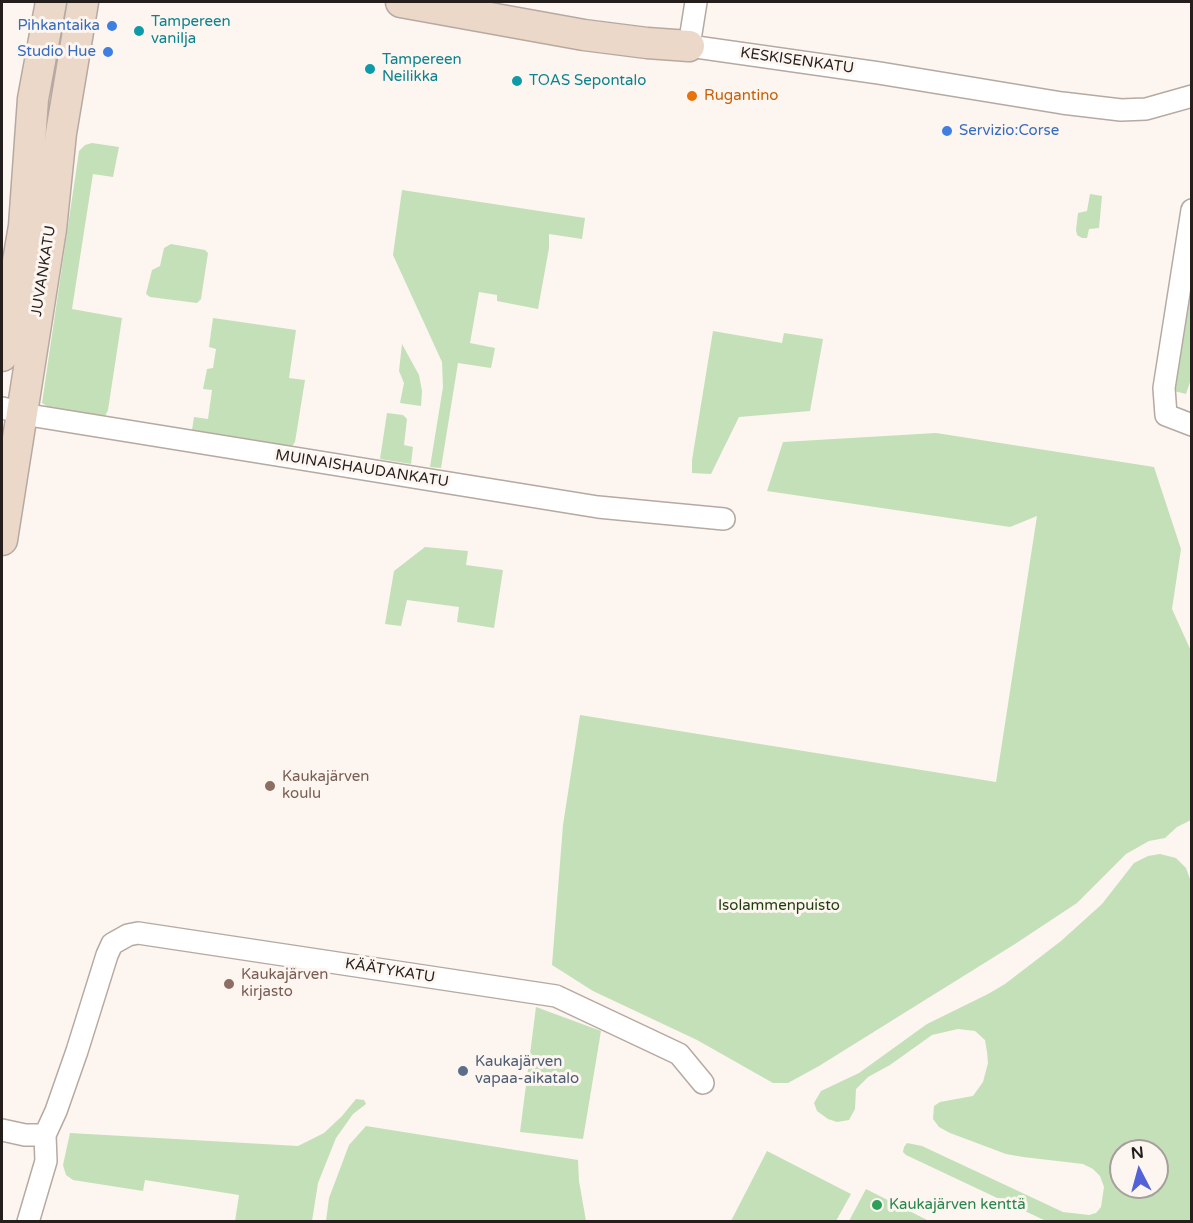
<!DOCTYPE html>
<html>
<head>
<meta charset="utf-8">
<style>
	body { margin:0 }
	#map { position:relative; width:1193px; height:1223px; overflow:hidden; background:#fdf5f0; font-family:"Varela Round",sans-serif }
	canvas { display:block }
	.frame { position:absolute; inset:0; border:3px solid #241f1d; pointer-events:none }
	.north { position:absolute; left:1109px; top:1139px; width:60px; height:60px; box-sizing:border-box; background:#fdf5f0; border:2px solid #a69f9c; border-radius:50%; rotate:354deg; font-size:16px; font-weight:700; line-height:24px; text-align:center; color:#241f1d }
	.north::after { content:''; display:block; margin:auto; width:21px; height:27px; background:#5362d8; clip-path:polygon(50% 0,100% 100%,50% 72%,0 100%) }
</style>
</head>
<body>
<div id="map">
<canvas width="1193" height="1223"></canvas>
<div class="frame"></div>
<div class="north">N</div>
</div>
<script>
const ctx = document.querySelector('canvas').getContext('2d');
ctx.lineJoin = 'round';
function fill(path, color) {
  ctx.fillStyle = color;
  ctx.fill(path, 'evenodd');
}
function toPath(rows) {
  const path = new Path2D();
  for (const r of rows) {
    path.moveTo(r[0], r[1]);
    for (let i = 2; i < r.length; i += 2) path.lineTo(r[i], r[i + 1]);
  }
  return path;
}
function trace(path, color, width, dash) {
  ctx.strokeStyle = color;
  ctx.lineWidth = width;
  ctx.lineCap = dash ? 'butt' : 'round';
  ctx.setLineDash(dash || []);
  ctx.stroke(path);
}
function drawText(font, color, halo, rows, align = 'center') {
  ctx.font = font + ' "Varela Round",sans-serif';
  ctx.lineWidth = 6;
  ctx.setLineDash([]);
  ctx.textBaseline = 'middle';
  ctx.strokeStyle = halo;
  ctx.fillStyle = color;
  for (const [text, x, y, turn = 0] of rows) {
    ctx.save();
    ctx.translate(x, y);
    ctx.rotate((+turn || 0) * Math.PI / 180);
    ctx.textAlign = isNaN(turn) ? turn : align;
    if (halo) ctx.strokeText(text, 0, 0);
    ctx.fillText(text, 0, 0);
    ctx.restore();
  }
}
fill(toPath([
	[92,143,119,147,113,177,93,174,72,309,122,318,108,410,105,416,50,408,42,403,79,151,85,145],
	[402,190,585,218,582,239,549,234,549,248,538,309,497,301,497,295,479,292,470,343,495,348,491,368,458,363,441,468,430,467,443,387,442,362,393,255],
	[1090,194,1102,196,1099,228,1089,229,1087,238,1082,238,1077,235,1076,230,1078,213,1087,211],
	[171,244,205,250,208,253,201,299,197,303,150,297,146,294,152,270,160,266,164,248],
	[1191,285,1191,379,1186,394,1174,391],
	[213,318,296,330,289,378,305,380,295,442,292,446,192,430,194,417,208,419,212,390,203,389,207,369,213,368,216,349,209,347],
	[713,331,782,343,784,333,823,339,810,411,739,417,711,474,692,473,692,460],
	[402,344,419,375,422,391,421,406,400,403,404,383,399,371],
	[387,413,403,415,407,419,404,445,413,447,411,464,380,459],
	[936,433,1154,467,1181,549,1172,609,1191,651,1191,820,1177,827,1165,838,1149,841,1126,854,1077,903,1015,944,819,1066,788,1083,773,1083,697,1040,593,991,552,965,563,825,580,715,996,782,1037,516,1010,527,767,491,783,442],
	[425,547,468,551,466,565,503,570,494,628,457,622,459,607,407,600,401,626,385,624,394,571],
	[1160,854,1176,858,1186,868,1190,879,1191,897,1191,1221,1046,1221,906,1155,903,1152,904,1147,907,1143,922,1146,1063,1212,1089,1215,1096,1213,1101,1207,1104,1187,1100,1176,1093,1169,1083,1164,1023,1157,1006,1154,950,1133,939,1127,933,1119,934,1106,940,1102,973,1096,983,1082,988,1063,987,1052,985,1040,975,1031,958,1029,932,1035,890,1065,868,1077,856,1089,855,1109,849,1120,837,1122,828,1119,817,1111,814,1103,821,1091,859,1073,927,1024,988,994,1005,984,1061,941,1102,904,1134,863,1148,856],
	[1121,1151,1157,1151,1157,1187,1121,1187],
	[536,1007,601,1031,583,1139,520,1132],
	[356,1099,364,1100,366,1104,353,1114,336,1138,318,1183,312,1221,235,1221,239,1195,145,1180,143,1191,73,1180,66,1175,63,1165,70,1133,298,1146,324,1133,342,1116],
	[366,1126,578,1160,579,1181,586,1221,326,1221,329,1198,349,1145],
	[767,1151,851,1194,836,1221,731,1221],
	[866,1189,929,1221,849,1221]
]), '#c4e0b8');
const street = toPath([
	[696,2,689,46,879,73,1062,103,1121,110,1146,109,1192,96],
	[1192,210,1164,388,1166,415,1192,425],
	[2,408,35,416,598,507,724,519],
	[2,1130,25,1135,45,1135],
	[28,1222,46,1161,45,1135,56,1111,77,1051,107,955,112,944,128,935,138,933,556,996,679,1054,703,1083]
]);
const secondary = toPath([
	[401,2,584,35,647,43,689,46],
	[2,356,24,226,33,99,51,2],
	[2,540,51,229,61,133,83,2]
]);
trace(street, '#b6a9a2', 24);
trace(secondary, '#b6a9a2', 33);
trace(street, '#fff', 21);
trace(secondary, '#ecd8c9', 30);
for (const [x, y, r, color] of [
	[112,26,6,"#3f7fe0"],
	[139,31,6,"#0f9aa8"],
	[108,52,6,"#3f7fe0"],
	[370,69,6,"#0f9aa8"],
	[517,81,6,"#0f9aa8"],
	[692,96,6,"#e8710a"],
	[947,131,6,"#3f7fe0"],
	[270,786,6,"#8d6e63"],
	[229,984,6,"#8d6e63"],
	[463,1071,6,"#5c6f8a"],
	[877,1205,6,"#2e9e5b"]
]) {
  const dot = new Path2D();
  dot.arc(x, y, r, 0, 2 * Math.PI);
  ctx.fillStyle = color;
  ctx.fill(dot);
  trace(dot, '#fdf5f0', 2);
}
drawText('15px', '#0d838f', '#fdf5f0', [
	["Tampereen",151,22],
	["vanilja",151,39],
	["Tampereen",382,60],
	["Neilikka",382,77],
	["TOAS Sepontalo",529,81]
], 'left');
drawText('15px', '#366cbe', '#fdf5f0', [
	["Pihkantaika",100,26],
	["Studio Hue",96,52],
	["Servizio:Corse",959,131,"left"]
], 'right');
drawText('15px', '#241f1d', '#fdf5f0', [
	["KESKISENKATU",797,61,8],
	["JUVANKATU",44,271,-81],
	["MUINAISHAUDANKATU",362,469,9],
	["KÄÄTYKATU",390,971,9]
]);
drawText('15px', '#c56008', '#fdf5f0', [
	["Rugantino",704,96]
], 'left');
drawText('15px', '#785e54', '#fdf5f0', [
	["Kaukajärven",282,777],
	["koulu",282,794],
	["Kaukajärven",241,975],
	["kirjasto",241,992]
], 'left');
drawText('15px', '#1e3d0c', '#fdf5f0', [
	["Isolammenpuisto",779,906]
]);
drawText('15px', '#4e5e75', '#fdf5f0', [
	["Kaukajärven",475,1062],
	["vapaa-aikatalo",475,1079]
], 'left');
drawText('15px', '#27864d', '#fdf5f0', [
	["Kaukajärven kenttä",889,1205]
], 'left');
</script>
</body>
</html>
